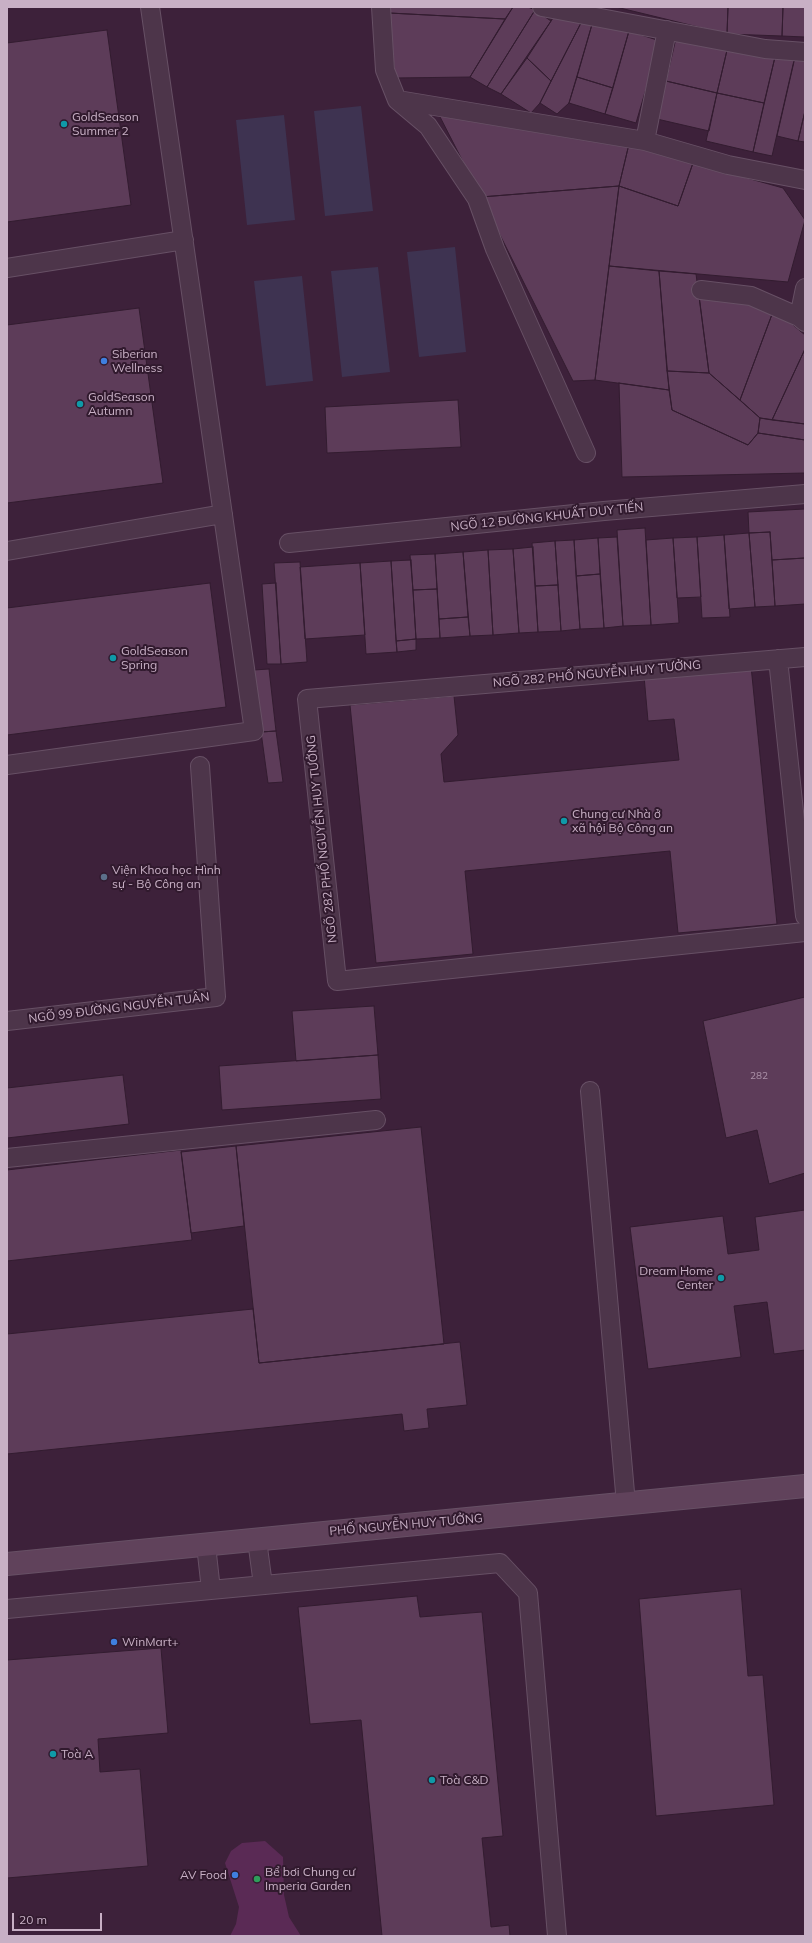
<!DOCTYPE html>
<html>
<head>
<meta charset="utf-8">
<style>
	body { margin:0 }
	#map { position:relative; width:812px; height:1943px; overflow:hidden; background:#3d213a; font-family:Mulish,sans-serif }
	canvas { display:block }
	.frame { position:absolute; inset:0; border:8px solid #c8b0c5; pointer-events:none }
	.scale { position:absolute; left:12px; top:1913px; width:90px; height:18px; box-sizing:border-box; border:2px solid #c8b0c5; border-top:0; padding-left:5px; font-size:12px; line-height:14px; white-space:nowrap; color:#c8b0c5; -webkit-text-stroke:3px #311a2e; paint-order:stroke }
</style>
</head>
<body>
<div id="map">
<canvas width="812" height="1943"></canvas>
<div class="frame"></div>
<div class="scale">20 m</div>
</div>
<script>
const ctx = document.querySelector('canvas').getContext('2d');
ctx.lineJoin = 'round';
function fill(path, color) {
  ctx.fillStyle = color;
  ctx.fill(path, 'evenodd');
}
function toPath(rows) {
  const path = new Path2D();
  for (const r of rows) {
    path.moveTo(r[0], r[1]);
    for (let i = 2; i < r.length; i += 2) path.lineTo(r[i], r[i + 1]);
  }
  return path;
}
function trace(path, color, width, dash) {
  ctx.strokeStyle = color;
  ctx.lineWidth = width;
  ctx.lineCap = dash ? 'butt' : 'round';
  ctx.setLineDash(dash || []);
  ctx.stroke(path);
}
function drawText(font, color, halo, rows, align = 'center') {
  ctx.font = font + ' Mulish,sans-serif';
  ctx.lineWidth = 4;
  ctx.setLineDash([]);
  ctx.textBaseline = 'middle';
  ctx.strokeStyle = halo;
  ctx.fillStyle = color;
  for (const [text, x, y, turn = 0] of rows) {
    ctx.save();
    ctx.translate(x, y);
    ctx.rotate((+turn || 0) * Math.PI / 180);
    ctx.textAlign = isNaN(turn) ? turn : align;
    if (halo) ctx.strokeText(text, 0, 0);
    ctx.fillText(text, 0, 0);
    ctx.restore();
  }
}
fill(toPath([
	[361,106,373,211,325,216,314,111],
	[284,115,295,220,247,225,236,120],
	[455,247,466,352,419,357,407,252],
	[378,267,390,372,342,377,331,271],
	[302,276,313,381,266,386,254,281]
]), '#3e3351');
fill(toPath([
	[265,1841,283,1857,284,1895,289,1917,301,1936,230,1936,236,1924,239,1907,225,1863,231,1851,242,1843]
]), '#5a2a55');
const building = toPath([
	[388,7,513,7,505,19,389,13,388,7],
	[513,7,528,7,535,10,487,87,470,77,513,7],
	[616,7,728,7,727,34,616,7],
	[728,7,783,7,782,36,727,34,728,7],
	[783,7,805,7,805,37,782,36,783,7],
	[535,10,551,21,501,94,487,87,535,10],
	[389,13,505,19,470,77,395,78,389,13],
	[555,15,583,19,551,81,527,58,555,15],
	[583,19,593,21,569,103,557,114,540,103,583,19],
	[593,21,629,31,613,88,577,77,593,21],
	[107,30,131,205,7,222,7,43,107,30],
	[629,31,660,41,636,123,605,114,629,31],
	[677,34,728,46,717,93,666,81,677,34],
	[728,46,775,57,764,103,717,93,728,46],
	[796,53,805,55,805,111,798,141,777,136,796,53],
	[795,56,772,156,753,152,775,57,795,56],
	[527,58,551,81,540,103,531,113,501,94,527,58],
	[577,77,613,88,605,114,569,103,577,77],
	[666,81,717,93,709,131,657,119,666,81],
	[717,93,764,103,753,152,706,141,717,93],
	[436,109,629,144,619,186,481,197,436,109],
	[805,111,805,142,798,141,805,111],
	[629,144,693,163,678,206,619,186,629,144],
	[693,163,783,188,805,220,788,282,609,266,619,186,678,206,693,163],
	[619,186,595,380,573,381,481,197,619,186],
	[609,266,659,271,669,390,595,380,609,266],
	[659,271,696,274,709,373,667,371,659,271],
	[699,295,774,309,740,400,709,373,699,295],
	[139,308,163,483,7,503,7,325,139,308],
	[774,309,805,335,805,349,772,420,760,418,740,400,774,309],
	[805,349,805,424,772,420,805,349],
	[667,371,709,373,760,418,758,433,748,445,672,410,667,371],
	[619,383,669,390,672,410,748,445,758,433,805,440,805,473,622,477,619,383],
	[458,400,461,447,327,453,325,407,458,400],
	[760,418,805,424,805,440,758,433,760,418],
	[805,509,805,558,772,560,770,532,749,533,748,512,805,509],
	[645,528,651,625,623,626,617,530,645,528],
	[770,532,775,606,755,607,749,533,770,532],
	[749,533,755,607,729,609,724,535,749,533],
	[724,535,730,617,702,618,697,537,724,535],
	[617,537,623,626,604,628,598,538,617,537],
	[697,537,701,597,677,598,673,538,697,537],
	[598,538,600,574,576,576,574,540,598,538],
	[673,538,679,623,651,625,646,540,673,538],
	[574,540,580,629,561,631,555,541,574,540],
	[555,541,558,585,535,586,532,543,555,541],
	[533,547,538,632,519,633,513,549,533,547],
	[513,549,519,633,493,635,488,550,513,549],
	[488,550,493,635,470,636,463,552,488,550],
	[463,552,468,617,439,619,435,554,463,552],
	[435,554,437,589,413,590,410,555,435,554],
	[805,558,805,604,775,606,772,560,805,558],
	[411,560,416,639,396,641,391,561,411,560],
	[391,561,397,652,366,654,360,563,391,561],
	[300,562,307,662,281,664,274,563,300,562],
	[360,563,365,635,305,639,300,567,360,563],
	[600,574,604,628,580,629,576,576,600,574],
	[210,583,226,707,7,735,7,608,210,583],
	[276,583,281,664,267,664,262,584,276,583],
	[558,585,561,631,538,632,535,586,558,585],
	[437,589,440,638,416,639,413,590,437,589],
	[468,617,470,636,440,638,439,619,468,617],
	[416,639,416,650,397,652,396,641,416,639],
	[751,666,777,924,678,933,670,851,465,871,473,954,376,963,350,705,454,696,458,735,441,754,444,782,679,760,674,719,648,721,644,676,751,666],
	[269,669,276,731,261,732,254,670,269,669],
	[276,731,283,782,268,783,261,732,276,731],
	[805,997,805,1173,769,1184,757,1130,726,1138,703,1021,805,997],
	[374,1006,378,1055,296,1061,292,1011,374,1006],
	[378,1055,381,1099,222,1110,219,1066,378,1055],
	[123,1075,129,1124,7,1138,7,1088,123,1075],
	[421,1127,444,1344,259,1363,236,1146,421,1127],
	[236,1146,244,1226,191,1233,181,1152,236,1146],
	[181,1150,192,1240,7,1261,7,1170,181,1150],
	[805,1210,805,1350,774,1354,767,1302,734,1306,741,1357,648,1369,630,1227,723,1216,728,1254,759,1250,755,1217,805,1210],
	[253,1309,259,1363,460,1342,467,1405,427,1409,429,1428,404,1431,402,1414,7,1454,7,1334,253,1309],
	[741,1589,748,1676,763,1675,774,1805,656,1816,639,1599,741,1589],
	[417,1596,420,1617,482,1612,503,1836,482,1838,491,1927,509,1925,510,1936,382,1936,361,1720,310,1724,298,1607,417,1596],
	[161,1648,168,1733,98,1739,100,1772,140,1769,148,1866,7,1878,7,1660,161,1648]
]);
fill(building, '#5d3c59');
trace(building, '#331c30', 1);
const lane = toPath([
	[381,7,385,70,397,100,428,126,477,199,495,249,586,453],
	[542,7,765,49,805,52],
	[398,100,645,141,728,165,805,180],
	[645,141,667,30],
	[7,268,184,240],
	[805,288,799,317,805,322],
	[701,290,751,296,799,317],
	[289,543,604,511,805,494],
	[7,551,223,514],
	[805,657,307,699,337,981,805,932],
	[778,659,805,916],
	[7,765,254,731,150,7],
	[7,1021,216,997,200,766],
	[590,1091,626,1504],
	[7,1158,376,1120],
	[257,1540,263,1585],
	[206,1545,211,1590],
	[7,1609,500,1563,528,1593,557,1936]
]);
const secondary = toPath([
	[7,1564,805,1486]
]);
trace(lane, '#675065', 20);
trace(secondary, '#675065', 24);
trace(lane, '#4d354a', 18);
trace(secondary, '#60425b', 22);
for (const [x, y, r, color] of [
	[64,124,4,"#0f9aa8"],
	[104,361,4,"#3f7fe0"],
	[80,404,4,"#0f9aa8"],
	[113,658,4,"#0f9aa8"],
	[564,821,4,"#0f9aa8"],
	[104,877,4,"#5c6f8a"],
	[721,1278,4,"#0f9aa8"],
	[114,1642,4,"#3f7fe0"],
	[53,1754,4,"#0f9aa8"],
	[432,1780,4,"#0f9aa8"],
	[235,1875,4,"#3f7fe0"],
	[257,1879,4,"#2e9e5b"]
]) {
  const dot = new Path2D();
  dot.arc(x, y, r, 0, 2 * Math.PI);
  ctx.fillStyle = color;
  ctx.fill(dot);
  trace(dot, '#311a2e', 1.5);
}
drawText('10px', '#ad93aa', null, [
	["282",759,1076]
]);
drawText('12px', '#c8b0c5', '#311a2e', [
	["GoldSeason",72,117],
	["Summer 2",72,131],
	["Siberian",112,354],
	["Wellness",112,368],
	["GoldSeason",88,397],
	["Autumn",88,411],
	["GoldSeason",121,651],
	["Spring",121,665],
	["Chung cư Nhà ở",572,814],
	["xã hội Bộ Công an",572,828],
	["Viện Khoa học Hình",112,870],
	["sự - Bộ Công an",112,884],
	["Dream Home",713,1271,"right"],
	["Center",713,1285,"right"],
	["WinMart+",122,1642],
	["Toà A",61,1754],
	["Toà C&D",440,1780],
	["Bể bơi Chung cư",265,1872],
	["Imperia Garden",265,1886],
	["AV Food",227,1875,"right"]
], 'left');
drawText('12px', '#c8b0c5', '#311a2e', [
	["NGÕ 12 ĐƯỜNG KHUẤT DUY TIẾN",547,517,-6],
	["NGÕ 282 PHỐ NGUYỄN HUY TƯỞNG",597,674,-5],
	["NGÕ 282 PHỐ NGUYỄN HUY TƯỞNG",322,839,-96],
	["NGÕ 99 ĐƯỜNG NGUYỄN TUÂN",119,1008,-7],
	["PHỐ NGUYỄN HUY TƯỞNG",406,1525,-5]
]);
</script>
</body>
</html>
